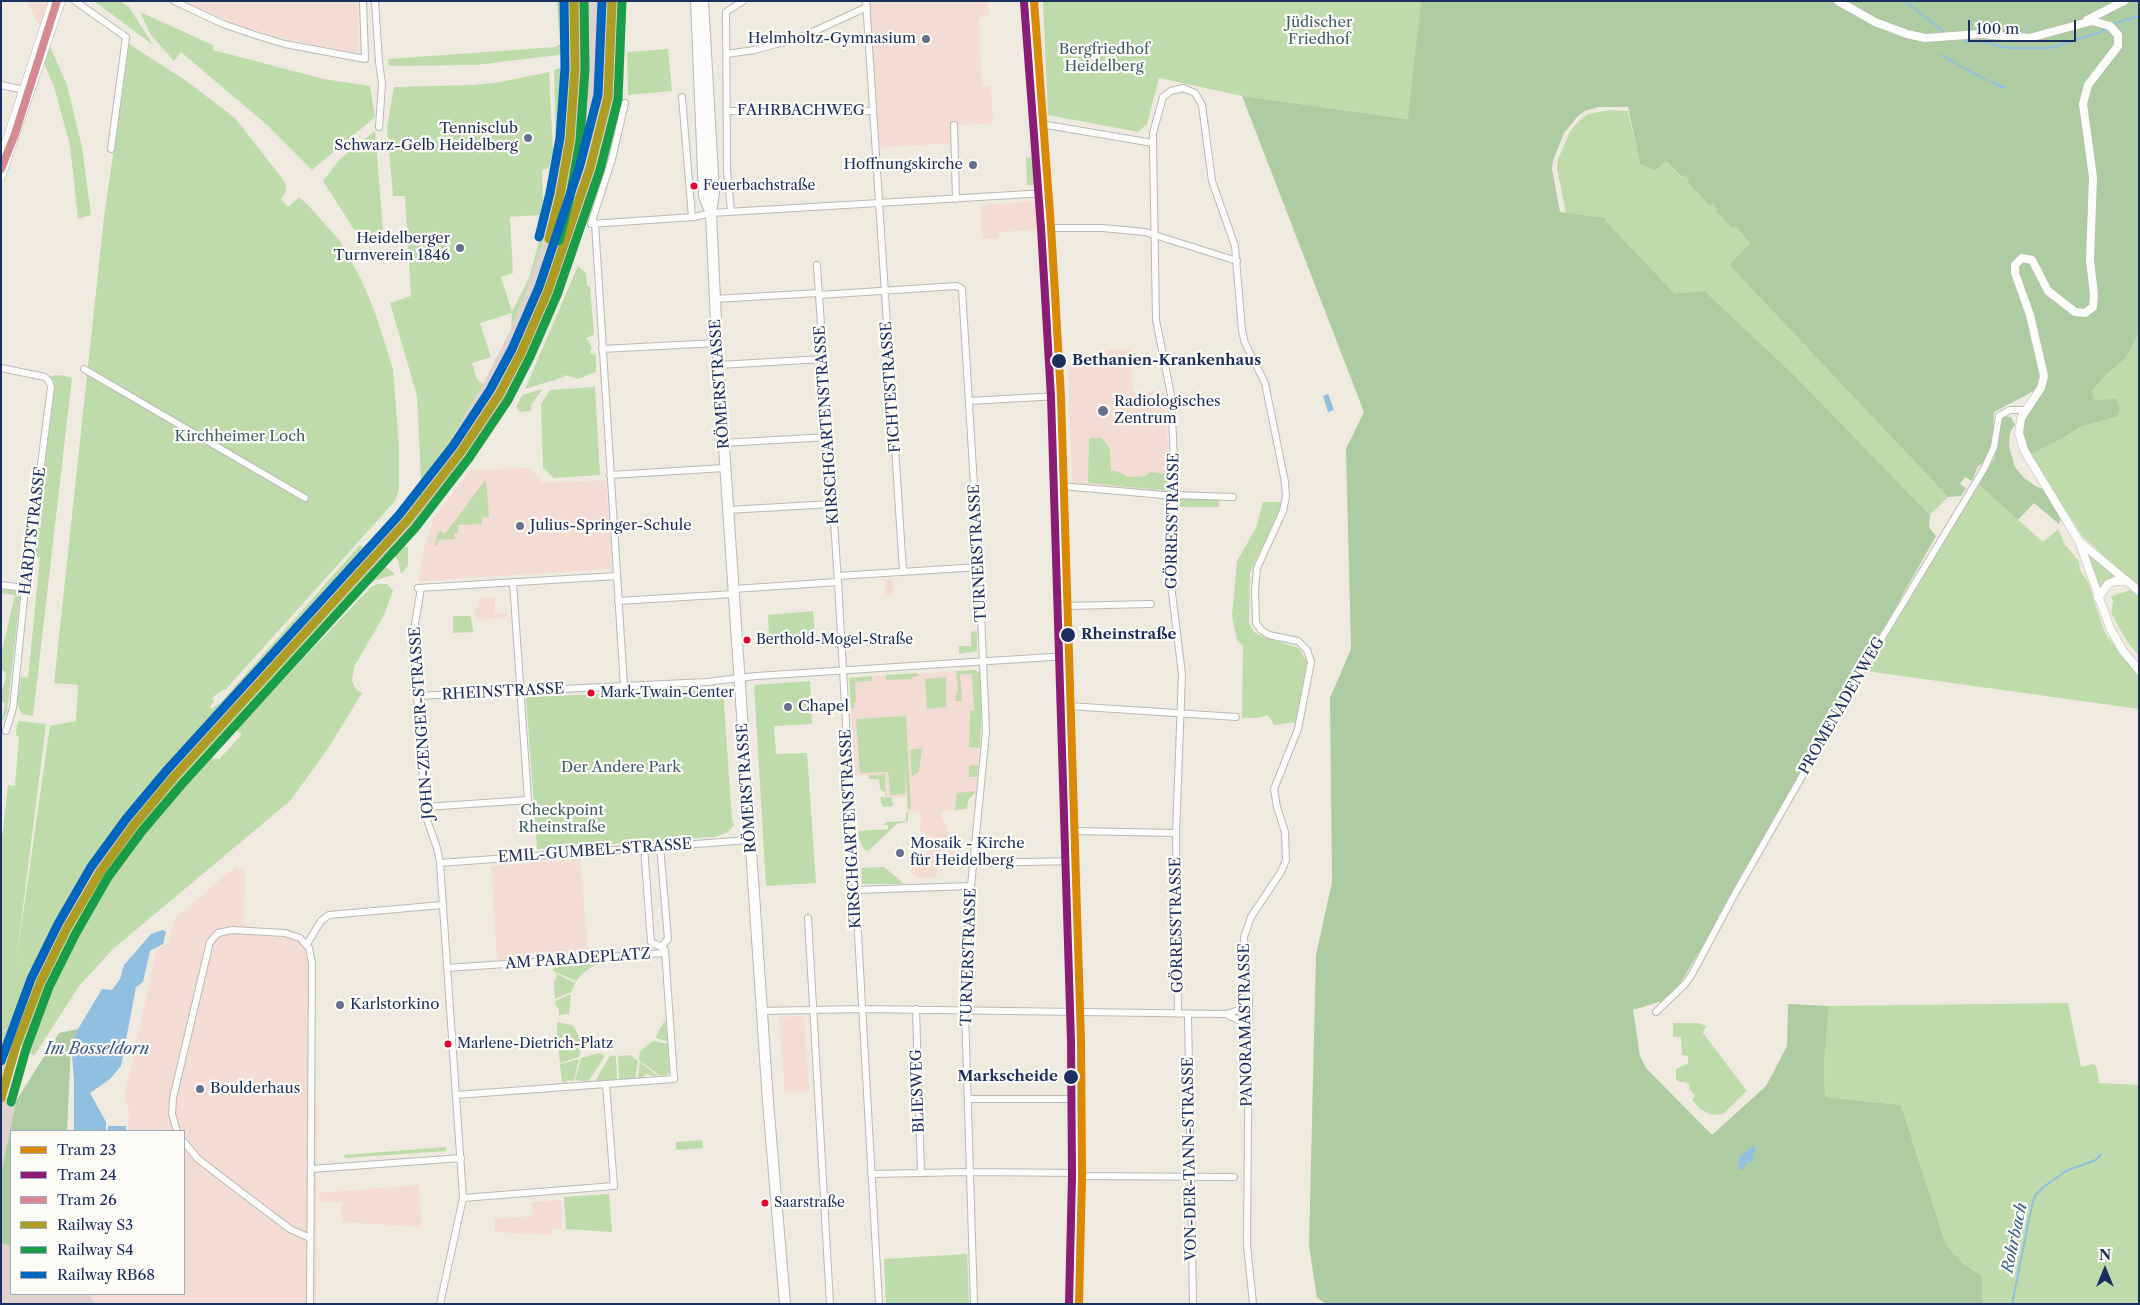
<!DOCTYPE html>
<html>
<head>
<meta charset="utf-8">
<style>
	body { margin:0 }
	#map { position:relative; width:2140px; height:1305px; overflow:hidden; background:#eeeae0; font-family:"Libre Caslon Text",serif }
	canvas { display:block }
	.frame { position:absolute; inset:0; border:2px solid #1b2f5e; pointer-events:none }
	.legend { position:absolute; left:10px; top:1130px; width:175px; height:165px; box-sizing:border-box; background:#fdfcf7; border:1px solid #a3aaba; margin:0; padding:6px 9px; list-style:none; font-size:15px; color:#1b2f5e }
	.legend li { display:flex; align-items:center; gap:10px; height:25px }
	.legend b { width:25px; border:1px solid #a3aaba }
	.north { position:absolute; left:2080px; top:1245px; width:50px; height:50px; -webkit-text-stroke:4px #fdfcf7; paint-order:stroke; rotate:0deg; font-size:14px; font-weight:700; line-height:20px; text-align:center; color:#1b2f5e }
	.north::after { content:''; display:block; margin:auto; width:18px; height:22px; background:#1b2f5e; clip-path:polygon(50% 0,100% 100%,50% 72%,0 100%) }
	.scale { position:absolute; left:1968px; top:20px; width:108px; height:22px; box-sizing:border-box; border:2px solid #1b2f5e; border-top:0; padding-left:6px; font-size:15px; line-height:18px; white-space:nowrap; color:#1b2f5e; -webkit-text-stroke:4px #fdfcf7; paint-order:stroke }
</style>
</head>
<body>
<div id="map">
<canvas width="2140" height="1305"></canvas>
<div class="frame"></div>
<ul class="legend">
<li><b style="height:6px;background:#da8905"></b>Tram 23</li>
<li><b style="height:6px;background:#8b1c75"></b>Tram 24</li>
<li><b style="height:6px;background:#d38a91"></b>Tram 26</li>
<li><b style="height:6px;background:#ad9d24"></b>Railway S3</li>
<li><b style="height:6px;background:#1a9d47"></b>Railway S4</li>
<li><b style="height:6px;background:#0065bd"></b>Railway RB68</li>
</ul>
<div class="north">N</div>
<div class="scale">100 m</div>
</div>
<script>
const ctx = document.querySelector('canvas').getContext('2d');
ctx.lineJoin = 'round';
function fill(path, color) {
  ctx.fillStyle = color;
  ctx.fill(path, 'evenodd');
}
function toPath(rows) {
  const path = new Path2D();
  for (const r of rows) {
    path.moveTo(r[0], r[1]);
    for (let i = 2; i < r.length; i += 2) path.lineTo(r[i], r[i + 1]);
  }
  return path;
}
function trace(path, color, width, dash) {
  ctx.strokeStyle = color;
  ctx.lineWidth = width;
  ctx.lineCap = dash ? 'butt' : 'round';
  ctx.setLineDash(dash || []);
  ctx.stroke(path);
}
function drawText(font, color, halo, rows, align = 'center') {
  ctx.font = font + ' "Libre Caslon Text",serif';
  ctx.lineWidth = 4.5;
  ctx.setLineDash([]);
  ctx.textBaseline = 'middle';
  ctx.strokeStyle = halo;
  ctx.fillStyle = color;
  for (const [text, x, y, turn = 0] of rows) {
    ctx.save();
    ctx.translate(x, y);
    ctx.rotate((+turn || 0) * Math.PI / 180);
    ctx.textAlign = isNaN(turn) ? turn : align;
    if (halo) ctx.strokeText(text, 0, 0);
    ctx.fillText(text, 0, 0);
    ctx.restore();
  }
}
fill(toPath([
	[26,1,48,1,40,26],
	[183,1,358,1,359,52,348,52,269,35,243,27],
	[869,1,988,1,989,16,979,18,982,87,991,87,993,123,951,126,951,143,879,148],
	[1036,201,1038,230,999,232,999,238,982,239,981,205],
	[1130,349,1133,393,1164,390,1171,492,1072,483,1068,365,1106,363,1106,350],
	[530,468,543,483,606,480,612,569,418,581,424,549,433,519,470,470],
	[886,580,893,580,894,595,886,595],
	[495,597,495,613,507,613,507,618,475,620,474,607,479,607,478,598],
	[975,670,980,673,981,725,976,793,968,800,967,809,940,811,955,850,955,859,936,861,937,877,916,878,910,872,935,842,919,829,921,822,920,812,907,813,906,797,886,798,885,774,855,776,849,678],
	[580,859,588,954,497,960,491,866],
	[236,866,245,871,244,926,300,933,310,943,317,1116,316,1304,94,1304,90,1294,184,1294,184,1131,128,1131,129,1110,124,1100,156,951,169,942,174,919],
	[804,1016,809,1091,785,1092,779,1017],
	[419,1185,422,1227,342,1222,341,1202,320,1202,319,1193],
	[561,1200,562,1229,552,1229,551,1235,495,1232,495,1219,533,1216,531,1202]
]), '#f3dcd3');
fill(toPath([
	[570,1,619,1,619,74,603,164,567,269,516,384,417,521,177,779,137,827,103,874,71,930,44,985,20,1047,6,1097,16,1101,1,1174,1,1069,9,1043,33,980,60,924,94,867,127,820,168,771,361,562,447,447,483,384,511,329,542,246,562,152,570,90,572,40],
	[1,1243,11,1246,11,1294,90,1294,94,1304,1,1304]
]), '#dfd2ce');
fill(toPath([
	[94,1,120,1,129,7,153,45],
	[557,1,570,1,571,40,569,48,558,55,476,65,389,66,388,59,556,47,560,44],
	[1043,1,1421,1,1409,119,1242,96,1159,78,1147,124,1138,132,1048,115],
	[140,12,213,45,213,50,324,79,370,86,375,117,312,170,267,125,181,52,174,61,151,35],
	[48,42,67,85,82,147,91,215,78,219,70,145,54,87,42,58],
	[129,44,185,80,235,118,285,182,286,192,281,199,288,207,299,197,309,206,340,241,361,279,376,315,393,369,399,446,399,491,395,501,226,689,219,692,212,698,214,702,210,706,211,709,220,703,360,545,368,552,168,771,127,820,94,867,60,924,33,980,16,1024,7,1021,15,1024,1,1067,1,848,8,785,15,786,19,737,16,735,17,723,20,721,46,724,16,963,50,726,76,721,78,685,54,683,104,217],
	[668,49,672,91,628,95,627,52],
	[567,66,571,72,570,89,562,152,542,246,528,286,511,329,512,313,480,323,491,357,472,363,477,379,483,384,447,447,421,481,417,396,390,303,411,296,405,196,393,196,387,127,394,87,473,85,500,82,549,72,553,152,549,168,542,170,543,200,540,215,510,217,513,273,501,277,512,312,529,278,542,231,556,149,554,70],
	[1611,110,1628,111,1640,164,1655,171,1666,161,1681,177,1684,175,1689,180,1687,182,1710,206,1712,204,1717,209,1715,211,1732,228,1734,226,1750,243,1729,265,1948,497,1930,515,1799,380,1675,294,1605,220,1606,218,1566,213,1557,169,1558,159,1566,141,1570,131,1580,120,1588,114],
	[375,131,383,230,375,232,362,242,323,181,340,159],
	[1034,157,1036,185,1027,185,1026,158],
	[578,266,586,273,587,286,590,286,594,335,586,338,592,347,590,353,596,355,596,372,578,379,564,375,564,377,525,389],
	[2139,333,2139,587,2083,537,2030,455,2063,438,2080,427,2095,422,2092,391,2105,376,2126,358],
	[60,375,72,378,33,716,22,714,17,705,21,677,28,678,40,557,34,556,54,389,54,381,50,376],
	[595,387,600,475,554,478,543,468,541,404,550,390],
	[543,389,531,405,531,411,520,412,516,407,522,395],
	[1089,438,1102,438,1110,449,1111,471,1117,471,1128,477,1145,476,1150,472,1168,474,1169,491,1088,483],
	[486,479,489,517,482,518,482,524,458,525,458,533,454,533,455,539,438,540,437,546,435,546,437,535,440,531,445,534],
	[1978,484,2043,542,2058,529,2065,545,2079,561,2080,570,2088,582,2105,633,2139,677,2139,709,1866,671],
	[1179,497,1219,499,1219,507,1177,507],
	[1263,502,1282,502,1276,520,1256,559,1250,573,1249,623,1254,632,1261,636,1299,648,1307,662,1296,722,1274,725,1268,715,1258,718,1242,718,1243,646,1237,640,1232,616,1237,561,1256,528],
	[404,539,405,547,408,547,408,566,401,574,398,560,391,552],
	[2087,551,2118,577,2106,581,2099,590],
	[378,561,394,573,394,575,376,580,367,585,233,727,209,758,219,759,225,753,242,734,236,730,370,588,377,584,387,584,393,591,384,615,354,667,352,681,356,689,362,693,327,750,290,801,114,948,79,986,34,1056,21,1045,44,985,71,930,103,874,137,827,177,779],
	[1,589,17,591,20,596,7,712,1,724,5,703,1,701,1,693,6,678,5,672,1,669,1,654,15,595,1,593],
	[2131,590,2139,597,2139,656,2128,643,2111,613,2113,602,2111,596],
	[813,611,815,639,769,641,768,615],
	[453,616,471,616,473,632,453,633],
	[977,631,977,651,959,654,959,646,971,646,971,632],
	[868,636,883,636,883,643,868,644],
	[975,670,980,673,982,700,980,748,970,747,969,745,970,711,974,710,972,674,960,674,962,701,955,701,958,688,956,671],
	[918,673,919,676,912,677,912,679,886,680,886,675],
	[872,676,872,681,855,682,856,702,854,702,854,708,851,708,849,678],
	[946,677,946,707,927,709,925,679],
	[810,681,812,724,774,726,776,754,807,753,816,883,766,886,754,685],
	[723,689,732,819,734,825,728,832,715,837,537,849,526,697],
	[906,716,911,809,908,809,905,771,905,794,890,795,888,772,860,773,856,719],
	[922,748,919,772,912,776,910,750],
	[978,765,977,777,969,777,969,766],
	[885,774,886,796,885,796,885,792,880,789,879,779,869,779,869,775],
	[976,791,968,800,967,809,955,810,957,793],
	[880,797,892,798,893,806,883,807],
	[906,812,908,813,908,821,897,824,868,851,864,849,859,839,858,831,888,829,888,825,884,825,886,822,906,821],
	[884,867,904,884,862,884,861,868],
	[600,961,583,973,576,981,553,971,554,966,557,964],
	[555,973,575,983,571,992,555,999,554,982,557,976],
	[571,994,569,1014,559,1015,559,1008,556,1006,555,1001],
	[2068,1003,2081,1067,2094,1064,2097,1068,2099,1083,2139,1085,2139,1304,1983,1304,1982,1276,1964,1264,1946,1245,1901,1105,1825,1097,1824,1063,1829,1006],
	[665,1020,667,1034,670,1033,670,1042,655,1038],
	[557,1022,572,1025,583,1042,579,1057,560,1063,558,1044,560,1039,557,1036],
	[1673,1023,1699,1023,1706,1026,1703,1033,1747,1091,1723,1114,1712,1115,1700,1109,1692,1099,1695,1096,1690,1090,1689,1085,1686,1082,1680,1082,1676,1080,1676,1069,1688,1063,1688,1056,1682,1055,1681,1037,1673,1037],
	[653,1041,668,1044,669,1072,666,1076,659,1075,639,1060,640,1051],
	[599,1053,605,1056,588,1082,575,1080,581,1058],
	[630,1055,638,1061,635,1079,619,1079,618,1056],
	[610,1056,616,1056,617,1080,595,1081],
	[579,1059,574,1081,567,1080,566,1083,562,1082,560,1064],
	[640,1062,659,1077,646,1074,642,1078,638,1078],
	[702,1140,703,1148,676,1150,676,1142],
	[446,1147,446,1151,345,1158,344,1155],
	[609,1194,612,1232,566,1229,564,1197],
	[967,1254,969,1304,886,1304,884,1259]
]), '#c0dbab');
fill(toPath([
	[1421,1,2139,1,2139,333,2126,358,2105,376,2092,391,2094,400,2116,399,2120,408,2118,416,2080,427,2063,438,2030,455,2023,437,2022,427,2027,416,2041,395,2034,391,1994,412,1992,443,1989,453,1982,464,1978,466,1972,481,1965,477,1960,484,1966,488,1961,496,1948,497,1729,265,1750,243,1738,230,1734,226,1732,228,1715,211,1717,209,1712,204,1710,206,1687,182,1689,180,1684,175,1682,177,1666,161,1655,171,1640,164,1628,107,1598,107,1585,111,1578,116,1564,133,1553,161,1552,169,1560,212,1607,218,1605,220,1675,294,1704,291,1799,380,1930,515,1929,527,1936,536,1730,900,1677,989,1662,1001,1633,1010,1640,1056,1646,1068,1712,1135,1766,1086,1787,1046,1788,1004,1829,1006,1824,1063,1825,1097,1901,1105,1946,1245,1964,1264,1982,1276,1983,1304,1326,1304,1317,1298,1309,1246,1316,955,1332,882,1330,698,1351,649,1346,449,1364,412,1242,96,1408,119],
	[2005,416,2011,417,2015,425,2010,432,2009,447,2015,467,2024,478,2037,487,2044,489,2061,518,2059,524,2034,503,2018,520,1978,484,1994,459,1999,443,2000,420],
	[78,1029,71,1045,67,1131,11,1131,11,1246,1,1243,1,1174,16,1101,59,1033]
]), '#afcba1');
fill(toPath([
	[1328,394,1334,410,1328,412,1323,396],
	[163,930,166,932,163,944,150,951,143,982,136,987,121,1066,110,1079,90,1093,106,1122,106,1131,74,1131,74,1079,71,1045,78,1029,102,989,112,990,120,979,124,965,151,934],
	[108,1126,126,1126,126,1131,108,1131],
	[1753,1146,1756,1149,1753,1154,1754,1161,1747,1162,1744,1169,1740,1170,1738,1166,1740,1156]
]), '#91bfdf');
trace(toPath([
	[1905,1,1943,31],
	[2115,23,2139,16],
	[1965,41,1985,42,2006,48,2050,48,2101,32,2106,29],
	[1941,55,1986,80],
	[1991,82,2005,88],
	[2012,1304,2032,1205,2035,1196,2042,1188,2066,1171,2096,1160,2101,1154]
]), '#91bfdf', 2);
const minor = toPath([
	[75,1,126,37,111,149],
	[174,1,223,24,255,35,285,44,365,59,363,1],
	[375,1,379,62,382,84,379,127],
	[866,1,903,571],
	[727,54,754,50,784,42,806,35,867,7],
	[1,85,24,90],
	[682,97,692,217],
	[625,103,612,159,591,224,694,217,711,213,1046,193],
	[728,111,873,111],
	[1041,124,1153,143],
	[954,125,956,199],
	[731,211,727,170,726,12,743,1],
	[595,223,624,687],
	[1049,228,1102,228,1145,232,1237,261],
	[817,265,838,582,879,1304],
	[819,295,957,286,962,289,979,567,986,732,971,886,966,971,965,1011,974,1304],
	[714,299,819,293],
	[602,349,717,343],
	[719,365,823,359],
	[1,368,45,377,49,381,51,387,25,588,13,708,6,731],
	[84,369,305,498],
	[969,401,1058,396],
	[723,443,828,437],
	[610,475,725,468],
	[1061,486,1175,496],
	[1175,495,1233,497],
	[728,510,832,504],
	[838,576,979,567],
	[1,585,25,588],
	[418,588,617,576],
	[421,588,413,636,425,807,426,817,437,848,440,863,463,1198,440,1304],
	[733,589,838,582],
	[618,601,734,594],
	[1065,606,1151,604],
	[417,696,707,682,756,676,1067,656],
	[1069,706,1236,717],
	[425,807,528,800,513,582],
	[1073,831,1176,833],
	[644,847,651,942,661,947,668,939,660,846],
	[440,863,749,840],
	[974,863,1074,861],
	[855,890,971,886],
	[808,918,830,1304],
	[307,944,321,921,329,915,442,905],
	[447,968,665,953],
	[916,1009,921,1173],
	[761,1011,862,1009,1226,1014,1242,1009,1249,1001],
	[1656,1012,1685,984,1691,976,1732,899,1862,671,1984,469,1994,447,1999,416,2010,410,2025,410],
	[1178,1014,1176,833,1182,674,1171,585,1171,532,1175,481,1171,395,1156,320,1153,143,1153,133,1163,97,1171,91,1183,88,1195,93,1202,105,1212,181,1235,246,1242,331,1245,343,1265,383,1285,482,1286,497,1283,511,1257,568,1255,590,1256,623,1261,630,1269,635,1298,641,1307,650,1311,662,1298,729,1274,789,1277,807,1285,832,1286,860,1281,872,1251,917,1244,937,1249,1001,1247,1245,1253,1304],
	[1188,1014,1193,1304],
	[1226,1014,1240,1021,1249,1030],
	[456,1095,674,1079,665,950,661,947],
	[968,1099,1079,1099],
	[177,1131,172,1114,173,1098,210,942,218,933,232,930,285,933,300,938,309,948,312,963,310,1304],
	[184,1142,198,1159,241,1192,290,1229,310,1238],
	[311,1169,461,1158],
	[871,1174,970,1172,1080,1173],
	[1080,1176,1234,1177],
	[463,1198,614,1186,606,1084]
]);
const tertiary = toPath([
	[1838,1,1875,22,1907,34,1925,38,1980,34,2029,38,2092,21,2110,26,2118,35,2118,46,2088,85,2083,104,2093,177,2090,260,2094,295,2093,307,2085,313,2075,312,2048,291,2032,260,2022,258,2015,265,2015,273,2030,315,2044,376,2041,388,2021,418,2019,433,2024,450,2079,541,2110,628,2123,651,2139,670],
	[2087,20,2124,1],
	[1,157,53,1],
	[1,177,61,1],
	[2080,542,2139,591],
	[2098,598,2108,584,2115,581,2126,581]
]);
const secondary = toPath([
	[1032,1,1054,299,1058,396,1077,1012,1080,1176,1077,1304]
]);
const primary = toPath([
	[696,1,704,196,711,213],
	[703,1,714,192,711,213,717,343,768,1102,785,1304]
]);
trace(minor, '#b9b9b7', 8);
trace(tertiary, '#b9b9b7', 9);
trace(secondary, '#b9b9b7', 11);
trace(primary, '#b9b9b7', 12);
trace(minor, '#fcfcfa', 6);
trace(tertiary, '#fcfcfa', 8);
trace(secondary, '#fcfcfa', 9);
trace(primary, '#fcfcfa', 10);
trace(toPath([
	[549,239,560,195,570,139,575,68,574,1],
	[1,1098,16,1046,40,983,67,928,100,872,134,825,174,777,407,521,461,452,499,395,521,353,548,291,590,168,608,97,612,1]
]), '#ad9d24', 9);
trace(toPath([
	[559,241,570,197,580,140,585,69,584,1],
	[11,1102,26,1049,49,987,76,933,108,877,142,831,182,784,415,528,469,458,508,400,530,357,557,295,600,170,618,99,622,1]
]), '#1a9d47', 9);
trace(toPath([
	[539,237,550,193,560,138,565,68,564,1],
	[1,1061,31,979,58,924,91,867,126,819,167,770,399,515,453,446,490,390,512,349,539,287,580,165,598,95,602,1]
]), '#0065bd', 9);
trace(toPath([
	[1034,1,1051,227,1061,397,1081,1041,1082,1176,1079,1304]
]), '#da8905', 8);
trace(toPath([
	[1024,2,1041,228,1051,397,1071,1041,1072,1176,1069,1304]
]), '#8b1c75', 8);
trace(toPath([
	[1,169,15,134,57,1]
]), '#d38a91', 8);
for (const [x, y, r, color] of [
	[926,39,5,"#65708c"],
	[528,138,5,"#65708c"],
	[973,165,5,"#65708c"],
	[694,186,4.5,"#e4002b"],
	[460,248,5,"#65708c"],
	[1059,361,8,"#1b2f5e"],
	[1103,411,6,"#65708c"],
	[520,526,5,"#65708c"],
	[1068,635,8,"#1b2f5e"],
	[747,640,4.5,"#e4002b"],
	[591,693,4.5,"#e4002b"],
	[788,707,5,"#65708c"],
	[900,853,5,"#65708c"],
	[340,1005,5,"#65708c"],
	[448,1044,4.5,"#e4002b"],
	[1071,1077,8,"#1b2f5e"],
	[200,1089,5,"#65708c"],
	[765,1203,4.5,"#e4002b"]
]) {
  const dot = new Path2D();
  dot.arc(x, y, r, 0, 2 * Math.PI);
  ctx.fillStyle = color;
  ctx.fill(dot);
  trace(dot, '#fdfcf7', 2);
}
drawText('14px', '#1b2f5e', '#fdfcf7', [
	["Feuerbachstraße",703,186],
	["Berthold-Mogel-Straße",756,640],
	["Mark-Twain-Center",600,693],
	["Marlene-Dietrich-Platz",457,1044],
	["Saarstraße",774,1203]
], 'left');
drawText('15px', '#415f68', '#fdfcf7', [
	["Jüdischer",1319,23],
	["Friedhof",1319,40],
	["Bergfriedhof",1104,50],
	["Heidelberg",1104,67],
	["Kirchheimer Loch",240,437],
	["Der Andere Park",621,768],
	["Checkpoint",562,811],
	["Rheinstraße",562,828]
]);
drawText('15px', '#1b2f5e', '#fdfcf7', [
	["Helmholtz-Gymnasium",916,39,"right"],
	["Tennisclub",518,129,"right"],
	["Schwarz-Gelb Heidelberg",518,146,"right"],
	["Hoffnungskirche",963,165,"right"],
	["Heidelberger",450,239,"right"],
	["Turnverein 1846",450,256,"right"],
	["Radiologisches",1114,402],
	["Zentrum",1114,419],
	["Julius-Springer-Schule",530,526],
	["Chapel",798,707],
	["Mosaik - Kirche",910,844],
	["für Heidelberg",910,861],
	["Karlstorkino",350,1005],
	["Boulderhaus",210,1089]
], 'left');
drawText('15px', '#1b2f5e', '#fdfcf7', [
	["FAHRBACHWEG",801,111],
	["RÖMERSTRASSE",720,384,-94],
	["FICHTESTRASSE",891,387,-94],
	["KIRSCHGARTENSTRASSE",827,425,-94],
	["GÖRRESSTRASSE",1173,521,-89],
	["HARDTSTRASSE",33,531,-83],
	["TURNERSTRASSE",978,553,-93],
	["RHEINSTRASSE",503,692,-3],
	["PROMENADENWEG",1842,706,-60],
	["JOHN-ZENGER-STRASSE",422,723,-94],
	["RÖMERSTRASSE",747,788,-94],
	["KIRSCHGARTENSTRASSE",851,829,-93],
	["EMIL-GUMBEL-STRASSE",595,851,-4],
	["GÖRRESSTRASSE",1177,925,-91],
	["TURNERSTRASSE",969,957,-88],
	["AM PARADEPLATZ",578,959,-4],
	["PANORAMASTRASSE",1246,1025,-91],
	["BLIESWEG",918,1091,-92],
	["VON-DER-TANN-STRASSE",1190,1159,-91]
]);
drawText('bold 15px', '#1b2f5e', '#fdfcf7', [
	["Bethanien-Krankenhaus",1072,361],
	["Rheinstraße",1081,635],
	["Markscheide",1058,1077,"right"]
], 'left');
drawText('italic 16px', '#365b8b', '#fdfcf7', [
	["Im Bosseldorn",97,1049],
	["Rohrbach",2015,1238,-78]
]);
</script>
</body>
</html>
